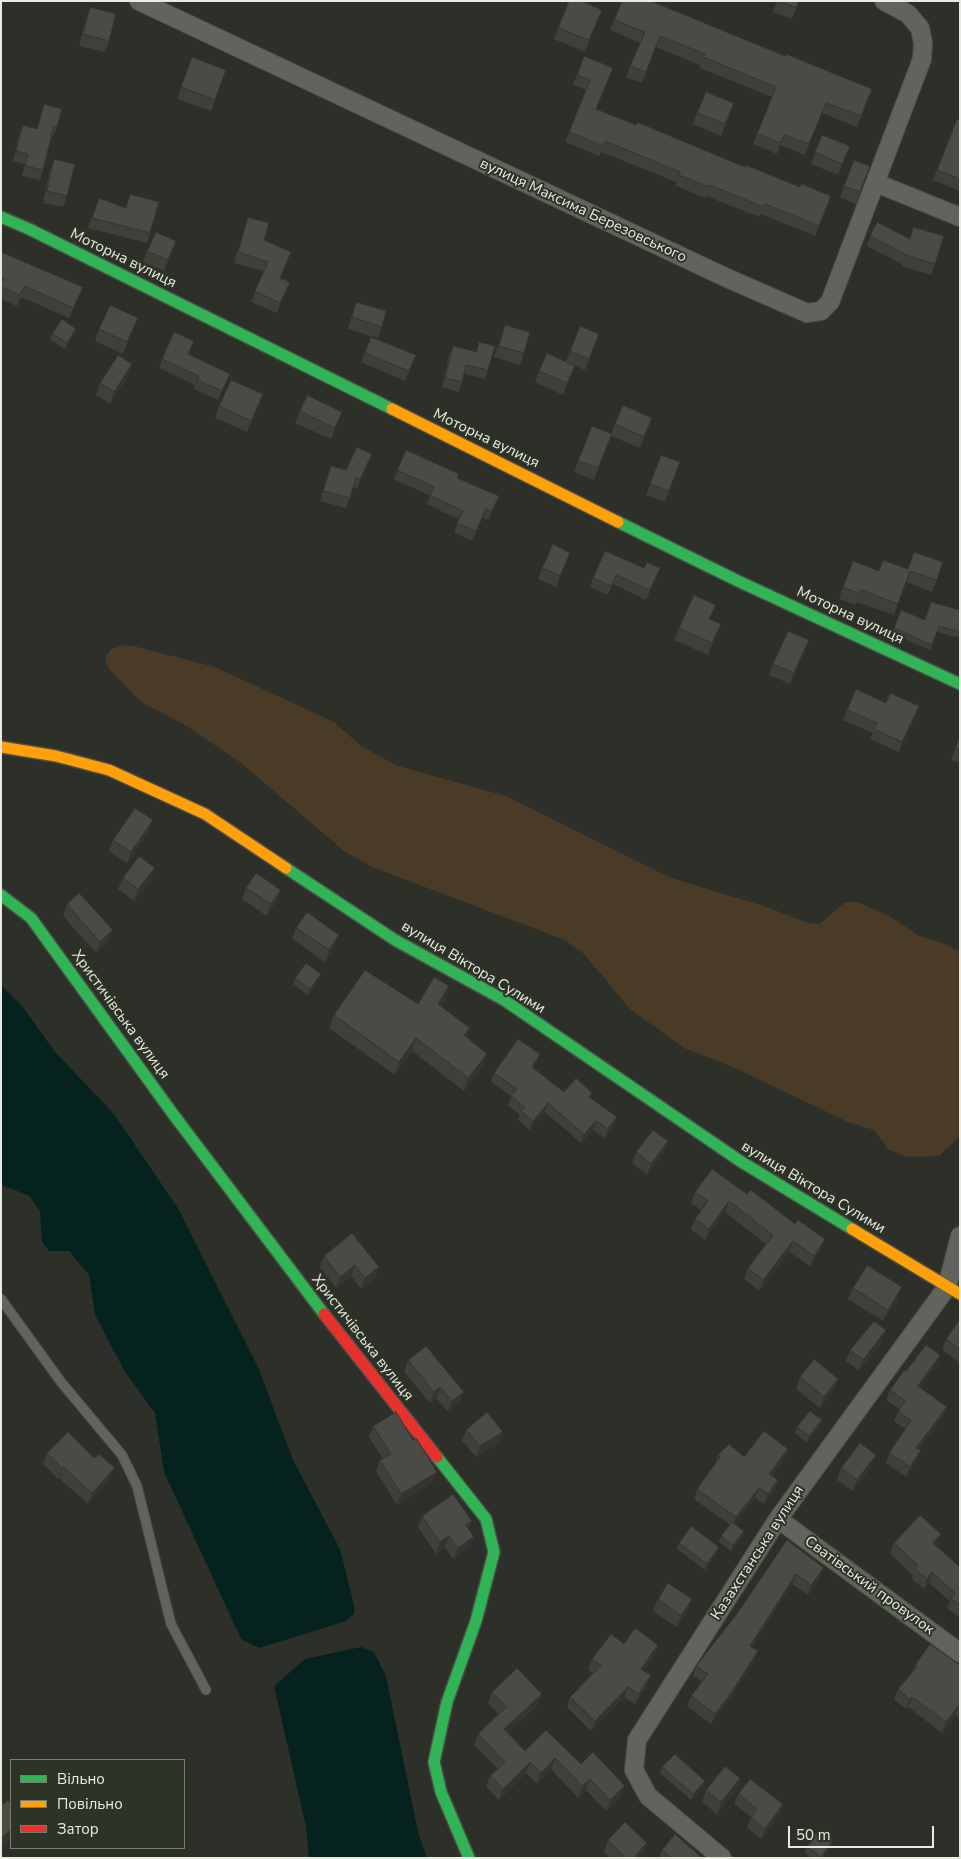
<!DOCTYPE html>
<html>
<head>
<meta charset="utf-8">
<style>
	body { margin:0 }
	#map { position:relative; width:961px; height:1859px; overflow:hidden; background:#2d3028; font-family:"Nunito Sans",sans-serif }
	canvas { display:block }
	.frame { position:absolute; inset:0; border:2px solid #e7ebe2; pointer-events:none }
	.legend { position:absolute; left:10px; top:1759px; width:175px; height:90px; box-sizing:border-box; background:#2e3425; border:1px solid #787d71; margin:0; padding:6px 9px; list-style:none; font-size:15px; color:#e7ebe2 }
	.legend li { display:flex; align-items:center; gap:10px; height:25px }
	.legend b { width:25px; border:1px solid #787d71 }
	.scale { position:absolute; left:788px; top:1826px; width:146px; height:22px; box-sizing:border-box; border:2px solid #e7ebe2; border-top:0; padding-left:6px; font-size:15px; line-height:18px; white-space:nowrap; color:#e7ebe2; -webkit-text-stroke:4px #2e3425; paint-order:stroke }
</style>
</head>
<body>
<div id="map">
<canvas width="961" height="1859"></canvas>
<div class="frame"></div>
<ul class="legend">
<li><b style="height:6px;background:#30b455"></b>Вільно</li>
<li><b style="height:6px;background:#ff9f0a"></b>Повільно</li>
<li><b style="height:6px;background:#e5322d"></b>Затор</li>
</ul>
<div class="scale">50 m</div>
</div>
<script>
const ctx = document.querySelector('canvas').getContext('2d');
ctx.lineJoin = 'round';
function fill(path, color) {
  ctx.fillStyle = color;
  ctx.fill(path, 'evenodd');
}
function toPath(rows) {
  const path = new Path2D();
  for (const r of rows) {
    path.moveTo(r[0], r[1]);
    for (let i = 2; i < r.length; i += 2) path.lineTo(r[i], r[i + 1]);
  }
  return path;
}
function trace(path, color, width, dash) {
  ctx.strokeStyle = color;
  ctx.lineWidth = width;
  ctx.lineCap = dash ? 'butt' : 'round';
  ctx.setLineDash(dash || []);
  ctx.stroke(path);
}
function drawText(font, color, halo, rows, align = 'center') {
  ctx.font = font + ' "Nunito Sans",sans-serif';
  ctx.lineWidth = 4;
  ctx.setLineDash([]);
  ctx.textBaseline = 'middle';
  ctx.strokeStyle = halo;
  ctx.fillStyle = color;
  for (const [text, x, y, turn = 0] of rows) {
    ctx.save();
    ctx.translate(x, y);
    ctx.rotate((+turn || 0) * Math.PI / 180);
    ctx.textAlign = isNaN(turn) ? turn : align;
    if (halo) ctx.strokeText(text, 0, 0);
    ctx.fillText(text, 0, 0);
    ctx.restore();
  }
}
fill(toPath([
	[120,645,133,646,215,667,334,722,361,746,398,766,506,796,671,878,764,906,808,923,820,924,845,902,857,902,889,916,919,936,943,943,960,951,960,1136,939,1156,907,1157,888,1149,874,1130,848,1122,735,1068,684,1048,630,1009,584,954,565,940,372,867,344,851,240,762,185,725,141,702,109,669,105,659,110,650]
]), '#4a3b27');
fill(toPath([
	[1,985,22,1006,55,1052,114,1114,179,1210,258,1367,293,1460,340,1549,354,1605,354,1614,346,1621,259,1648,241,1639,164,1472,155,1413,125,1372,95,1315,89,1275,69,1251,49,1251,42,1242,40,1212,30,1196,1,1185],
	[361,1647,374,1652,386,1676,418,1832,427,1858,309,1858,306,1827,274,1686,305,1659]
]), '#06221e');
const lane = toPath([
	[1,1299,61,1382,122,1455,137,1486,171,1624,206,1690]
]);
const street = toPath([
	[139,1,727,278,807,313,821,311,830,302,922,59,923,43,920,28,908,14,884,1],
	[876,183,960,217],
	[778,1519,960,1653],
	[722,1858,648,1796,634,1770,637,1740,778,1519,947,1287,960,1236]
]);
const fast = toPath([
	[1,217,29,229,392,409],
	[618,522,738,581,960,684],
	[286,868,395,940,504,1000,740,1161,852,1229],
	[1,895,31,918,173,1114,324,1314],
	[437,1457,486,1519,494,1552,476,1621,447,1702,434,1762,441,1792,469,1858]
]);
const slow = toPath([
	[392,409,618,522],
	[1,747,56,756,109,770,205,814,286,868],
	[852,1229,960,1294]
]);
const jam = toPath([
	[324,1314,437,1457]
]);
trace(lane, '#4c4e48', 11);
trace(street, '#4c4e48', 20);
trace(fast, '#4c4e48', 14);
trace(slow, '#4c4e48', 14);
trace(jam, '#4c4e48', 14);
trace(lane, '#61645e', 9);
trace(street, '#61645e', 18);
trace(fast, '#30b455', 11);
trace(slow, '#ff9f0a', 11);
trace(jam, '#e5322d', 11);
fill(toPath([
	[777,1,799,1,792,19,773,12],
	[90,7,109,41,105,52,79,46,86,18],
	[602,10,585,52,554,39,558,28],
	[614,20,868,100,857,127,822,113,805,155,780,145,777,154,753,144,772,97,700,68,700,65,656,47,642,83,626,77,640,43,610,30],
	[584,56,613,68,596,109,745,167,800,187,831,196,815,236,761,214,759,217,706,196,705,198,675,185,676,182,601,152,599,156,565,142,586,90,573,85],
	[192,57,226,70,211,111,177,99],
	[44,104,57,127,53,137,52,136,43,170,40,180,22,176,25,164,13,161,19,135,23,125,37,128],
	[697,113,730,114,721,136,693,124],
	[957,119,960,120,960,191,933,180],
	[850,146,838,175,811,164,815,152],
	[54,159,67,196,63,207,43,203,50,170],
	[870,166,856,204,840,197,844,186],
	[130,194,150,233,147,243,88,228,99,198,126,208],
	[248,217,264,240,291,252,281,278,286,292,277,313,251,302,264,271,234,263],
	[913,227,935,264,931,275,901,266,902,264,867,246,870,236,909,239],
	[176,241,164,271,143,262,147,251],
	[1,252,83,287,79,297,69,318,21,297,17,306,1,299],
	[356,302,382,327,378,338,348,329],
	[138,318,123,354,95,341,99,329],
	[505,325,524,353,520,365,494,357],
	[76,329,74,334,65,349,50,340,52,334],
	[371,337,412,365,405,381,361,362],
	[479,342,488,370,485,379,464,374,459,392,442,387,449,355,453,346,476,352],
	[595,345,585,370,575,366,563,395,535,382,539,371,566,361,570,351],
	[191,350,189,354,230,374,218,400,194,389,195,385,159,368,162,359],
	[128,376,110,404,96,395,100,383],
	[263,394,259,406,247,432,215,418,219,406],
	[300,411,342,412,331,439,295,423],
	[615,424,648,430,640,448,611,436,594,480,574,472,592,426,611,434],
	[372,454,368,464,357,489,353,487,346,508,320,501,331,466,346,470],
	[661,455,680,462,665,502,646,495],
	[397,470,457,478,499,496,488,520,483,518,472,541,454,532,459,520,427,504,430,496,394,479],
	[570,553,556,587,538,579,542,568],
	[853,561,879,571,908,569,943,562,932,592,906,582,894,615,857,602,856,605,839,599],
	[644,568,657,577,646,600,613,584,608,595,590,587,593,578],
	[960,610,960,638,937,632,930,650,892,633,894,628],
	[710,619,721,624,708,655,674,640,679,628],
	[805,651,790,684,769,675,773,664],
	[886,703,919,706,915,717,899,752,870,739,873,733,843,720,847,710],
	[960,736,960,763,951,760],
	[149,831,127,863,109,851,113,840],
	[123,878,151,879,134,901,118,889],
	[246,888,277,901,267,916,242,899],
	[67,904,109,942,96,953,63,916],
	[296,928,335,946,325,962,292,939],
	[321,974,319,979,308,995,293,984,295,978],
	[449,986,445,999,440,1006,470,1028,466,1037,483,1066,464,1091,412,1051,395,1075,329,1028,334,1015,418,1004],
	[540,1054,537,1063,533,1068,564,1092,590,1098,614,1126,605,1138,593,1130,581,1143,545,1112,529,1130,518,1120,520,1115,508,1105,511,1096,491,1082,494,1073],
	[636,1152,664,1152,647,1175,632,1163],
	[712,1169,821,1250,810,1266,789,1252,759,1291,744,1279,748,1268,766,1244,725,1212,705,1240,691,1230,695,1219,701,1210,691,1203,695,1192],
	[324,1256,379,1267,375,1278,361,1289,351,1276,336,1288,320,1267],
	[853,1288,898,1298,883,1321,848,1299],
	[960,1319,960,1363,942,1350,946,1339],
	[882,1342,859,1371,846,1361,850,1350],
	[940,1355,936,1365,920,1387,947,1407,943,1417,919,1449,917,1460,906,1477,886,1463,889,1453,905,1429,894,1421,899,1409,886,1400,890,1390,906,1371],
	[408,1360,464,1392,460,1403,448,1412,436,1398,430,1403,404,1372],
	[800,1377,834,1390,820,1408,796,1389],
	[373,1426,433,1483,397,1505,376,1471,380,1460,383,1459,369,1437],
	[820,1426,807,1442,795,1433,797,1427],
	[466,1430,503,1432,499,1443,476,1457,462,1441],
	[47,1453,110,1479,88,1504,59,1478,58,1479,43,1464],
	[718,1455,785,1459,772,1476,778,1480,775,1490,764,1504,755,1498,734,1524,744,1531,742,1537,731,1551,719,1542,721,1536,730,1525,694,1499,697,1489,715,1464],
	[876,1455,871,1467,853,1491,837,1480,841,1468],
	[422,1516,474,1537,469,1548,453,1559,445,1547,436,1554,418,1527],
	[941,1534,937,1544,936,1546,960,1567,960,1618,947,1608,950,1601,929,1583,924,1589,912,1579,913,1575,890,1554,894,1543],
	[787,1540,820,1578,808,1595,792,1584,752,1647,754,1661,727,1703,711,1724,687,1706,691,1696,702,1682,693,1676,696,1666,736,1615],
	[679,1543,717,1553,705,1570,677,1549],
	[658,1599,688,1611,677,1627,653,1611],
	[624,1644,658,1645,655,1656,644,1671,647,1686,635,1704,624,1697,591,1731,567,1707,570,1697,593,1673,588,1670,592,1659],
	[915,1665,960,1665,960,1718,955,1715,942,1733,908,1707,906,1709,894,1700,898,1689,911,1674],
	[492,1692,542,1694,538,1705,508,1733,525,1751,581,1764,621,1797,606,1811,586,1790,578,1798,551,1769,537,1784,526,1773,499,1800,486,1787,490,1776,498,1769,474,1745,478,1734,498,1714,488,1703],
	[662,1767,705,1781,703,1787,691,1800,660,1773],
	[740,1778,736,1790,717,1814,702,1802,706,1790],
	[738,1794,783,1804,780,1814,761,1839,747,1828,751,1817,734,1804],
	[608,1840,647,1843,643,1854,640,1858,610,1858,604,1852],
	[833,1840,831,1846,822,1858,812,1858,805,1853,807,1847],
	[662,1850,702,1858,659,1858]
]), '#40403a');
fill(toPath([
	[176,241,172,253,164,271,168,260],
	[290,282,286,292,277,313,280,303],
	[83,287,79,297,69,318,73,308],
	[138,318,134,329,123,354,127,342],
	[76,329,74,334,65,349,67,343],
	[132,364,128,376,110,404,114,392],
	[575,366,571,377,563,395,567,383],
	[263,394,259,406,247,432,251,421],
	[342,412,338,423,331,439,335,428],
	[652,418,648,430,640,448,644,437],
	[372,454,368,464,357,489,360,479],
	[499,496,495,506,488,520,492,511],
	[486,509,483,518,472,541,476,531],
	[570,553,566,564,556,587,560,576],
	[660,568,657,577,646,600,650,590],
	[721,624,717,635,708,655,712,643],
	[809,640,805,651,790,684,794,673],
	[919,706,915,717,899,752,902,742],
	[153,820,149,831,127,863,131,852],
	[155,868,151,879,134,901,138,889],
	[281,890,277,901,267,916,271,904],
	[113,930,109,942,96,953,100,942],
	[339,935,335,946,325,962,329,950],
	[321,974,319,979,308,995,310,989],
	[449,986,445,999,434,1017,438,1004],
	[470,1028,465,1040,464,1035],
	[416,1038,412,1051,395,1075,399,1062],
	[487,1054,483,1066,464,1091,468,1078],
	[540,1054,537,1063,528,1076,532,1067],
	[548,1103,545,1112,529,1130,533,1121],
	[617,1117,614,1126,605,1138,608,1129],
	[596,1121,593,1130,581,1143,584,1134],
	[668,1141,664,1152,647,1175,651,1164],
	[729,1201,725,1212,705,1240,709,1229],
	[825,1239,821,1250,810,1266,814,1256],
	[793,1241,789,1252,759,1291,763,1280],
	[355,1265,351,1276,336,1288,340,1277],
	[379,1267,375,1278,361,1289,365,1278],
	[902,1287,898,1298,883,1321,888,1310],
	[886,1330,882,1342,859,1371,863,1360],
	[940,1355,936,1365,914,1396,918,1386],
	[838,1379,834,1390,820,1408,824,1397],
	[440,1387,436,1398,430,1403,434,1392],
	[464,1392,460,1403,448,1412,452,1401],
	[947,1407,943,1417,913,1458,916,1448],
	[822,1420,820,1426,807,1442,809,1436],
	[503,1432,499,1443,476,1457,480,1446],
	[788,1449,785,1459,766,1484,769,1474],
	[921,1450,917,1460,906,1477,910,1467],
	[876,1455,871,1467,853,1491,857,1480],
	[63,1467,59,1478,58,1479,62,1468],
	[115,1468,110,1479,88,1504,92,1493],
	[437,1472,433,1483,397,1505,401,1494],
	[778,1480,775,1490,764,1504,768,1494],
	[759,1488,755,1498,732,1527,736,1517],
	[472,1521,468,1532,466,1525],
	[744,1531,742,1537,731,1551,733,1545],
	[941,1534,937,1544,929,1554,933,1543],
	[449,1536,445,1547,436,1554,440,1542],
	[474,1537,469,1548,453,1559,458,1548],
	[719,1547,717,1553,705,1570,707,1564],
	[824,1568,820,1578,808,1595,811,1585],
	[932,1572,929,1583,924,1589,927,1579],
	[796,1574,792,1584,747,1656,750,1646],
	[692,1599,688,1611,677,1627,681,1616],
	[658,1645,655,1656,638,1680,641,1669],
	[758,1651,754,1661,727,1703,711,1724,715,1714],
	[651,1675,647,1686,635,1704,639,1694],
	[628,1687,624,1697,591,1731,595,1721],
	[542,1694,538,1705,500,1740,504,1729],
	[912,1697,908,1707,906,1709,909,1699],
	[959,1705,955,1715,942,1733,946,1722],
	[555,1758,551,1769,537,1784,541,1773],
	[530,1762,526,1773,499,1800,503,1789],
	[740,1778,736,1790,717,1814,721,1802],
	[590,1779,586,1790,578,1798,582,1786],
	[705,1781,703,1787,691,1800,693,1794],
	[625,1786,621,1797,606,1811,610,1800],
	[783,1804,780,1814,761,1839,765,1829],
	[11,1830,11,1838,1,1846,1,1838],
	[833,1840,831,1846,822,1858,820,1858],
	[647,1843,643,1854,640,1858,633,1858]
]), '#343430');
const building = toPath([
	[569,1,581,1,602,10,589,40,558,28,569,1],
	[622,1,651,1,785,56,786,54,872,89,861,116,826,103,809,144,784,135,781,143,757,134,776,87,703,57,705,54,660,36,646,72,630,66,645,32,614,20,622,1],
	[780,1,799,1,796,8,780,1],
	[90,7,116,14,109,41,83,34,90,7],
	[584,56,613,68,596,109,636,125,637,122,745,167,746,165,800,187,802,184,831,196,819,226,765,204,763,207,710,185,709,187,679,175,680,172,605,141,603,146,569,132,590,80,577,75,584,56],
	[192,57,226,70,215,100,181,87,192,57],
	[706,92,734,103,725,124,697,113,706,92],
	[44,104,62,109,57,127,54,126,43,170,25,166,28,154,16,151,23,125,37,129,44,104],
	[957,119,960,120,960,179,937,170,957,119],
	[822,135,850,146,842,164,815,152,822,135],
	[54,159,75,164,67,196,47,191,54,159],
	[854,160,870,166,860,192,844,186,854,160],
	[130,194,159,202,150,233,92,218,99,198,126,208,130,194],
	[248,217,269,223,264,240,291,252,280,278,290,282,280,303,255,291,268,262,238,252,248,217],
	[877,222,910,239,913,227,944,236,935,264,905,255,905,254,870,236,877,222],
	[156,232,176,241,168,260,147,251,156,232],
	[1,252,83,287,73,308,25,286,20,295,1,287,1,284,4,279,1,278,1,252],
	[356,302,386,311,382,327,352,317,356,302],
	[110,305,138,318,127,342,99,329,110,305],
	[62,319,76,329,67,343,52,334,62,319],
	[505,325,530,332,524,353,499,346,505,325],
	[580,326,599,334,589,359,570,351,580,326],
	[174,332,194,341,188,354,230,374,222,391,197,380,199,376,162,359,174,332],
	[371,337,416,355,409,371,365,353,371,337],
	[479,342,495,346,488,370,466,365,462,382,445,378,453,346,477,352,479,342],
	[547,353,575,366,567,383,539,371,547,353],
	[118,355,132,364,114,392,100,383,118,355],
	[231,380,263,394,251,421,219,406,231,380],
	[307,395,342,412,335,428,300,411,307,395],
	[623,405,652,418,644,437,615,424,623,405],
	[592,426,612,434,598,468,578,461,592,426],
	[357,447,372,454,360,479,356,477,350,498,323,491,331,466,346,470,357,447],
	[406,450,459,474,457,478,499,496,492,511,486,509,476,531,457,523,463,511,430,495,434,487,397,470,406,450],
	[661,455,680,462,669,491,650,484,661,455],
	[553,544,570,553,560,576,542,568,553,544],
	[605,551,644,568,647,562,660,568,650,590,616,575,611,586,593,578,605,551],
	[914,552,943,562,937,580,910,571,898,604,861,590,860,594,843,587,853,561,879,571,883,560,908,569,914,552],
	[694,595,716,605,709,619,721,624,712,643,679,628,694,595],
	[931,602,960,610,960,632,939,626,932,645,894,628,901,610,925,620,931,602],
	[788,631,809,640,794,673,773,664,788,631],
	[856,689,886,703,890,693,919,706,902,742,874,729,877,723,847,710,856,689],
	[960,736,960,750,955,748,960,736],
	[135,808,153,820,131,852,113,840,135,808],
	[139,856,155,868,138,889,123,878,139,856],
	[256,873,281,890,271,904,246,888,256,873],
	[79,893,113,930,100,942,67,904,79,893],
	[307,912,339,935,329,950,296,928,307,912],
	[306,963,321,974,310,989,295,978,306,963],
	[365,970,418,1004,434,977,449,986,438,1004,470,1028,464,1035,487,1054,468,1078,416,1038,399,1062,334,1015,365,970],
	[518,1039,540,1054,532,1067,564,1092,576,1078,592,1093,589,1097,617,1117,608,1129,596,1121,584,1134,548,1103,533,1121,521,1111,525,1107,511,1096,517,1089,494,1073,518,1039],
	[653,1130,668,1141,651,1164,636,1152,653,1130],
	[712,1169,747,1194,751,1190,795,1224,798,1220,825,1239,814,1256,793,1241,763,1280,748,1268,773,1235,729,1201,709,1229,695,1219,708,1201,695,1192,712,1169],
	[352,1233,379,1267,365,1278,355,1265,340,1277,324,1256,352,1233],
	[867,1265,902,1287,888,1310,853,1288,867,1265],
	[960,1319,960,1349,946,1339,960,1319],
	[874,1321,886,1330,863,1360,850,1350,874,1321],
	[926,1345,940,1355,918,1386,947,1407,916,1448,921,1450,910,1467,889,1453,911,1421,898,1411,905,1401,890,1390,904,1370,906,1371,926,1345],
	[426,1346,464,1392,452,1401,440,1387,434,1392,408,1360,426,1346],
	[814,1359,838,1379,824,1397,800,1377,814,1359],
	[810,1411,822,1420,809,1436,797,1427,810,1411],
	[396,1412,413,1440,416,1438,437,1472,401,1494,380,1460,391,1454,373,1426,396,1412],
	[487,1412,503,1432,480,1446,466,1430,487,1412],
	[764,1431,788,1449,769,1474,778,1480,768,1494,759,1488,736,1517,697,1489,720,1457,718,1455,729,1444,744,1457,764,1431],
	[68,1432,94,1458,99,1454,115,1468,92,1493,63,1467,62,1468,47,1453,68,1432],
	[860,1443,876,1455,857,1480,841,1468,860,1443],
	[453,1494,472,1521,466,1525,474,1537,458,1548,449,1536,440,1542,422,1516,453,1494],
	[920,1515,941,1534,933,1543,960,1567,960,1605,951,1598,955,1593,932,1572,927,1579,915,1569,918,1565,894,1543,920,1515],
	[732,1522,744,1531,733,1545,721,1536,732,1522],
	[691,1526,719,1547,707,1564,679,1543,691,1526],
	[787,1540,824,1568,811,1585,796,1574,750,1646,758,1651,731,1693,715,1714,691,1696,708,1674,696,1666,736,1615,787,1540],
	[668,1583,692,1599,681,1616,658,1599,668,1583],
	[635,1628,658,1645,641,1669,651,1675,639,1694,628,1687,595,1721,570,1697,601,1665,592,1659,611,1634,624,1644,635,1628],
	[930,1644,960,1665,960,1705,959,1705,946,1722,912,1697,909,1699,898,1689,917,1667,915,1665,930,1644],
	[517,1668,542,1694,504,1729,525,1751,546,1730,581,1764,593,1752,625,1786,610,1800,590,1779,582,1786,555,1758,541,1773,530,1762,503,1789,490,1776,505,1762,478,1734,506,1707,492,1692,517,1668],
	[675,1754,705,1781,693,1794,662,1767,675,1754],
	[725,1766,740,1778,721,1802,706,1790,725,1766],
	[750,1779,783,1804,765,1829,751,1818,757,1809,738,1794,750,1779],
	[8,1800,11,1804,11,1830,1,1838,1,1806,8,1800],
	[625,1822,647,1843,633,1858,626,1858,608,1840,625,1822],
	[819,1830,833,1840,821,1857,807,1847,819,1830],
	[675,1834,702,1858,671,1858,662,1850,675,1834]
]);
fill(building, '#4a4b44');
trace(building, '#343430', 1);
drawText('15px', '#e7ebe2', '#2e3425', [
	["вулиця Максима Березовського",583,211,25],
	["Моторна вулиця",123,259,26],
	["Моторна вулиця",486,439,26],
	["Моторна вулиця",850,616,25],
	["вулиця Віктора Сулими",473,968,31],
	["Христичівська вулиця",120,1015,54],
	["вулиця Віктора Сулими",813,1188,31],
	["Христичівська вулиця",362,1338,52],
	["Казахстанська вулиця",758,1553,-57],
	["Сватівський провулок",869,1586,36]
]);
</script>
</body>
</html>
